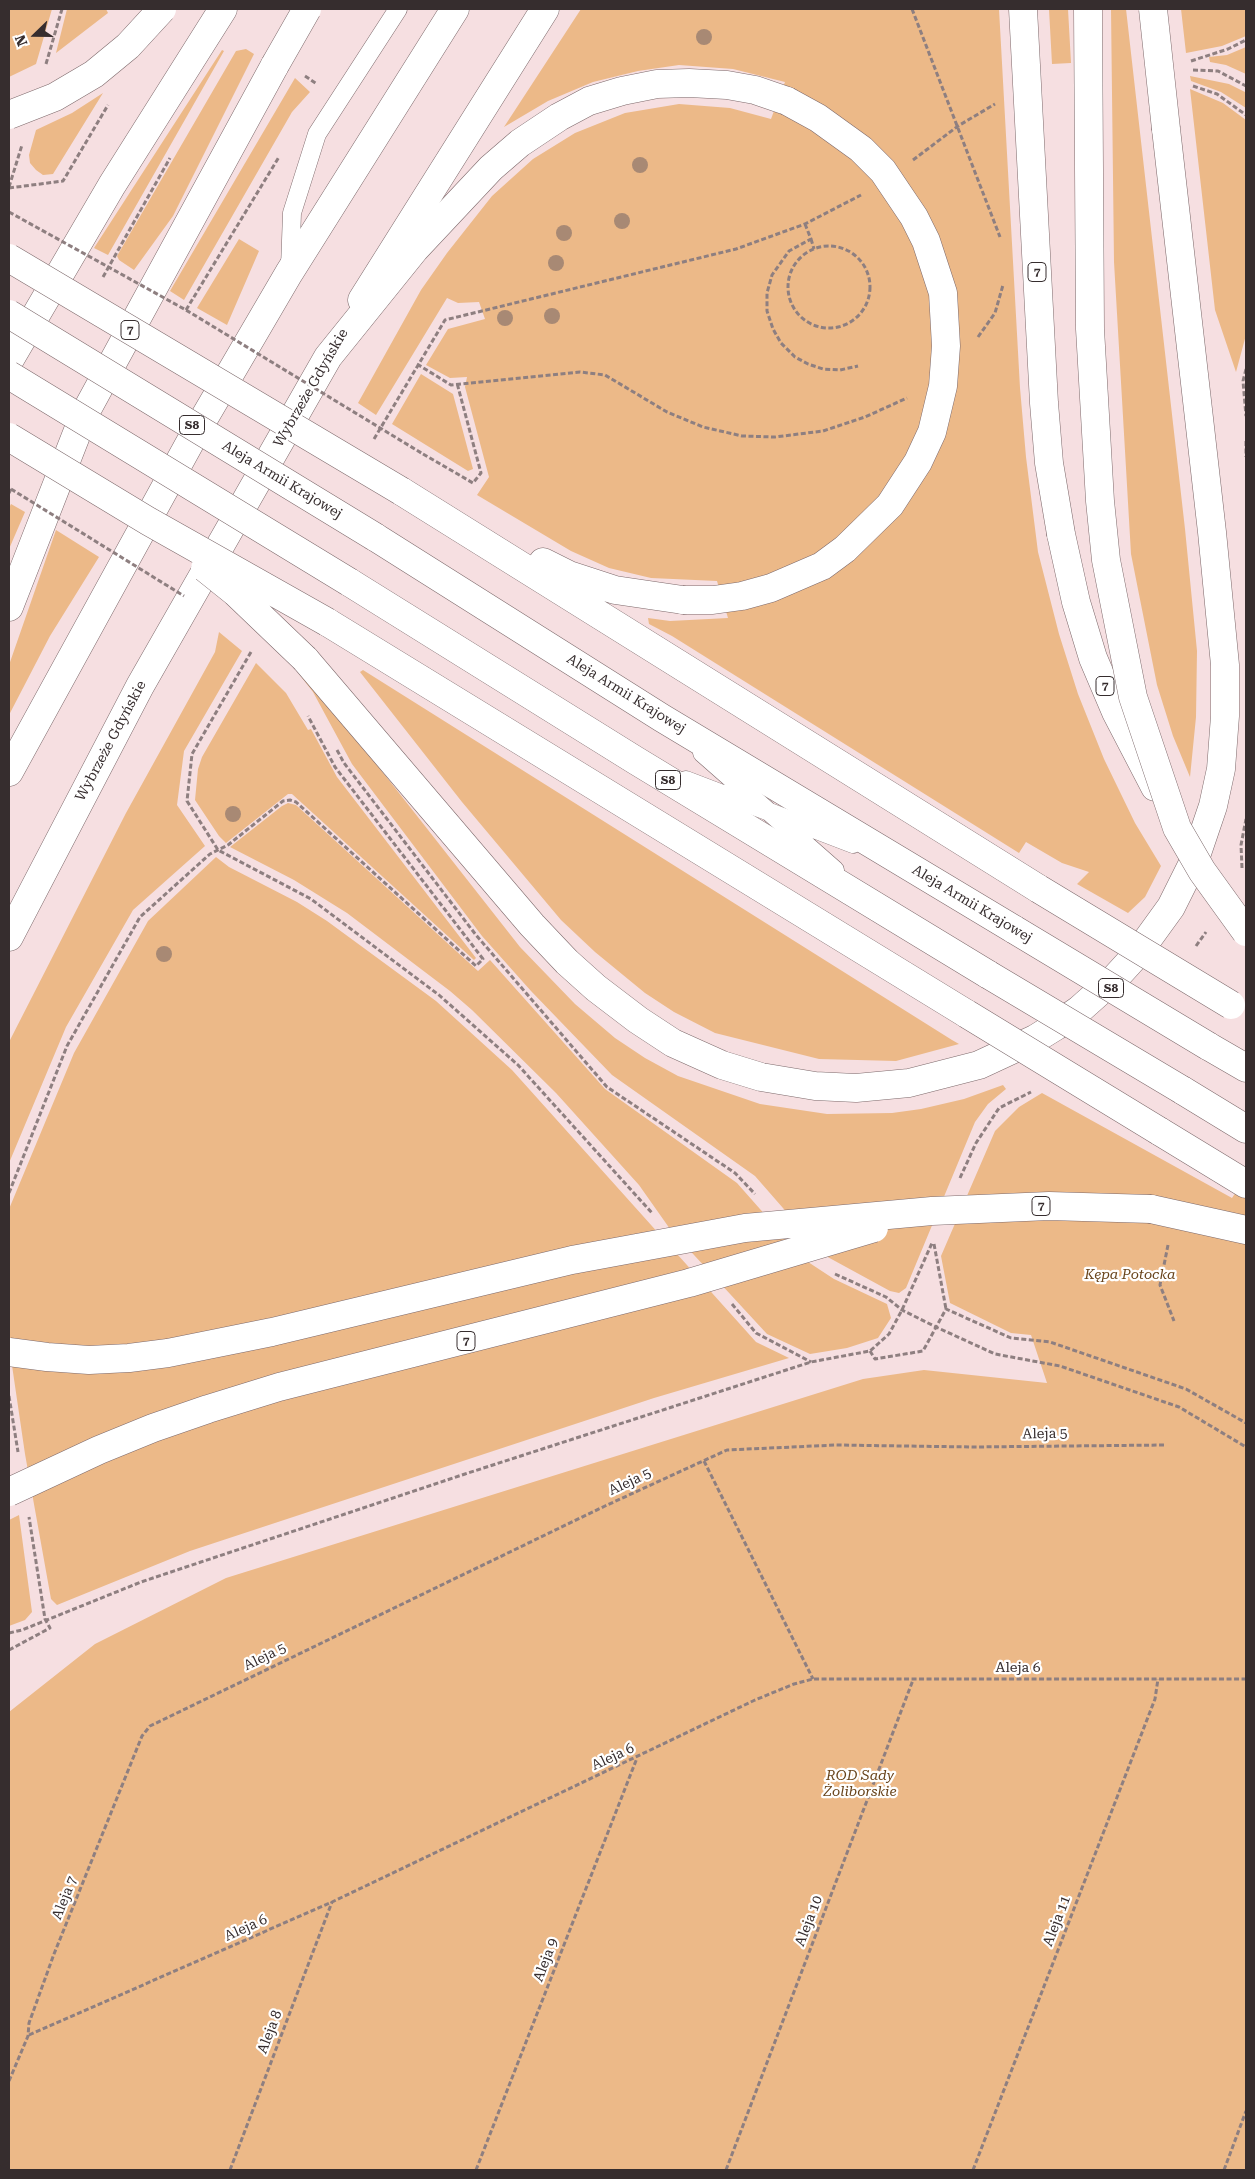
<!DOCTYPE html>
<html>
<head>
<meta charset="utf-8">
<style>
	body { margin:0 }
	#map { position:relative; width:1255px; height:2179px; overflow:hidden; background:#f6dfe1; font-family:"Roboto Serif",serif }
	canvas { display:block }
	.frame { position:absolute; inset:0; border:10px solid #362d2e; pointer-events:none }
	.north { position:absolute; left:10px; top:10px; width:50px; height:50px; -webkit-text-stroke:4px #fff; paint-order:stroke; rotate:248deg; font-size:14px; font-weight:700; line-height:20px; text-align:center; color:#362d2e }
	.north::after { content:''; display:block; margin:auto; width:18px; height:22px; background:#362d2e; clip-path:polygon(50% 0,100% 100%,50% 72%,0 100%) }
</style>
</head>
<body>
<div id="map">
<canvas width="1255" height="2179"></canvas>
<div class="frame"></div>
<div class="north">N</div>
</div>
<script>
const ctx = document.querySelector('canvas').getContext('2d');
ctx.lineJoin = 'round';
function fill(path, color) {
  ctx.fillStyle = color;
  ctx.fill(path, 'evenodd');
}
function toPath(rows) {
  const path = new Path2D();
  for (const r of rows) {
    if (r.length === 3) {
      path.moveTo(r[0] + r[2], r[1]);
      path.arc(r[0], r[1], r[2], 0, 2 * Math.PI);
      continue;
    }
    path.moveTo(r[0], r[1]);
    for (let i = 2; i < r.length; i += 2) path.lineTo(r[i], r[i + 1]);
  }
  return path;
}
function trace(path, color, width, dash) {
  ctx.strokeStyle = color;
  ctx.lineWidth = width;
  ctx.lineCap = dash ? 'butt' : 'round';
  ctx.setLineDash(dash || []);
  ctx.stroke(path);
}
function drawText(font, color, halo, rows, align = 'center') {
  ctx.font = font + ' "Roboto Serif",serif';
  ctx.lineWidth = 4.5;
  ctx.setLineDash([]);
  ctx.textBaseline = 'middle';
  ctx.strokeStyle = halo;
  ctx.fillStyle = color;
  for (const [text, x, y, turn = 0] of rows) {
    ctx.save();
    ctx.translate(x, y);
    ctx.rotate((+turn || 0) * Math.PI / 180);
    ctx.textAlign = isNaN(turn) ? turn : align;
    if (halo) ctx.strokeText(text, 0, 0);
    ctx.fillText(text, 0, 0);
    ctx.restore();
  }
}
fill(toPath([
	[9,9,52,9,36,64,9,77],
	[67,9,106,9,108,13,56,53],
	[581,9,999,9,1020,388,1026,457,1038,552,1059,634,1078,694,1104,759,1135,823,1161,866,1145,897,1128,913,1077,884,1089,872,1062,863,1026,842,1019,853,672,636,649,624,648,618,670,621,728,618,717,581,651,578,609,568,571,551,477,495,489,477,465,387,467,377,450,378,426,365,448,329,485,319,479,302,458,303,447,298,376,415,358,403,421,290,447,253,492,196,533,159,575,133,625,113,679,104,730,108,771,119,785,82,733,69,679,65,638,71,593,82,548,101,504,127],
	[1049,9,1068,9,1071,63,1052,64],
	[1111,9,1126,9,1185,529,1197,651,1196,717,1190,777,1173,736,1157,685,1131,554,1114,262],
	[1181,9,1246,9,1246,36,1222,46,1186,53],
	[1246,47,1246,74,1226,65,1210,62,1209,57,1227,55],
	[246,49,254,54,173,216,134,270,119,260,117,256,236,51],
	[222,50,224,51,108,255,94,248],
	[1190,76,1229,84,1245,92,1246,108,1221,92,1191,81],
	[295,78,310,92,292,112,184,300,170,291],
	[1190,89,1223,103,1246,120,1246,335,1236,372,1215,310],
	[103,93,53,174,43,175,36,170,30,163,29,155,36,130,72,113],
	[239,239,259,251,227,325,197,308],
	[421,374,453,394,473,469,468,471,392,424],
	[11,504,25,512,9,549,9,508],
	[56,530,99,557,50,636,9,715,9,665],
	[219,632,242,651,184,751,177,805,205,846,133,910,66,1027,9,1163,9,1042,126,813,215,652],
	[256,663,286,693,308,730,311,729,337,777,476,958,474,960,292,794,288,794,226,843,219,836,195,800,198,769,202,757],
	[363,670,952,1040,959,1044,896,1061,819,1059,715,1033,674,1012,645,993,595,952,561,920,462,802,360,672],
	[300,671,359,742,520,947,575,1004,615,1038,645,1058,678,1076,760,1104,827,1114,892,1113,921,1109,964,1099,1003,1085,1006,1089,988,1104,975,1122,906,1288,899,1293,890,1291,824,1255,755,1176,612,1075,531,991,482,936,352,764,313,692,299,674],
	[288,803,296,805,478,971,490,960,605,1089,737,1183,805,1260,834,1279,887,1304,891,1318,878,1338,847,1348,810,1354,767,1334,670,1229,639,1185,556,1093,472,1010,450,991,347,913,294,880,230,847,282,806],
	[216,857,229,867,297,902,327,921,436,1001,512,1070,756,1342,789,1358,654,1398,190,1551,57,1605,51,1599,25,1454,9,1345,9,1209,74,1053,148,921],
	[1042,1093,1232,1198,1246,1177,1246,2170,9,2170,9,1712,95,1644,226,1578,863,1379,924,1370,1047,1383,1031,1335,1011,1333,950,1303,941,1256,995,1131,1019,1107],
	[19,1515,32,1612,25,1620,9,1626,9,1520]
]), '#ecb988');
const lane = toPath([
	[290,268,292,213,317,134,398,9],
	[702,753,835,870],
	[686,780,853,844]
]);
const primary = toPath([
	[362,300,545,9],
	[9,772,193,437,289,273,455,9]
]);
const highway = toPath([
	[9,361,112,185,223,9],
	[401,491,1039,889],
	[1061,534,1076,602,1093,658,1116,712,1155,787],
	[375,537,662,718,1015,930],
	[543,562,569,575,615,590,683,600],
	[349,582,635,760,989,975],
	[9,607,84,415,275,65],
	[327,622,967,1014],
	[305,659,532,925,567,962,596,988,638,1020,673,1043,722,1065,761,1077,815,1086,856,1088,909,1083,979,1065,1035,1039,1056,1026,1079,1010,1116,977,1137,954,1171,907,1195,859,1213,806,1221,769,1225,716,1225,665,1212,532,1166,129],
	[9,937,140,686,328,357,415,249,491,168,520,143,559,117,589,101,622,91,657,84,689,83,727,85,755,90,787,101],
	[1208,1046,1246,1068],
	[1182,1090,1246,1129],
	[1159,1131,1246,1184],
	[1151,1209,1246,1230]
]);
trace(lane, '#7d696b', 19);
trace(primary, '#7d696b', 29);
trace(highway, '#7d696b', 29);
trace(toPath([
	[912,9,1000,237],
	[1191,61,1228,49,1246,40],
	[46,64,62,9],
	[1193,70,1218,71,1246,86],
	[305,76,317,84],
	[1193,86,1217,94,1246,115],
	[913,160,958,126,995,104],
	[9,187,22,145],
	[9,188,63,181,108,105],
	[805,224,811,239,789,251,772,275,767,293,767,311,773,329,781,343,795,357,808,364,823,369,840,370,858,366],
	[811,239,814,249],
	[829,287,41],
	[103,277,170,158],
	[186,310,279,157],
	[978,337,995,313,1003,285],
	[417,364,451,385,580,372,605,375,667,412,703,427,742,436,775,437,823,431,865,417,907,398],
	[1246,369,1243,381,1246,416],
	[374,439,445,320,736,249,805,224,861,195],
	[1246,441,1246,457],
	[423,454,473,483,481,473,457,383],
	[9,493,11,489],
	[251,652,192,754,187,801,218,850,311,899,439,995,518,1065,652,1213],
	[337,750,344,763,476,935,607,1087,735,1173,755,1194],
	[1242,868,1241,845,1246,819],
	[1196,946,1206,932],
	[960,1178,976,1143,999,1108,1031,1092],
	[9,1193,67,1046,140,917,210,854,228,845,283,801,290,800,296,802,476,966,483,959,335,767,308,716],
	[934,1244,946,1309],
	[1168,1245,1160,1285,1174,1321],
	[835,1274,886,1297,902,1310,936,1327,995,1354,1060,1366,1179,1407,1246,1447],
	[732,1304,756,1333,811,1362],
	[870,1351,875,1359,923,1351,946,1309,1011,1338,1050,1342,1186,1389,1246,1423],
	[9,1396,18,1452],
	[704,1461,813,1679],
	[9,1633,22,1630,141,1582,465,1474,811,1362,870,1351,889,1334,902,1310,932,1243],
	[9,1650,50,1628,45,1619,29,1517],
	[29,2035,332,1902,755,1700,794,1684,813,1679,1246,1679],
	[9,2081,28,2036,29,2023,54,1954,142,1736,150,1726,605,1506,727,1450,836,1445,973,1447,1164,1445],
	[230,2170,332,1902],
	[476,2170,637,1758],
	[726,2170,913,1680],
	[973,2170,1155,1699,1158,1679],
	[1224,2170,1246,2111]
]), '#8e7f80', 3, [5, 2.5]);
trace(lane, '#fff', 18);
trace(primary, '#fff', 28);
trace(highway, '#fff', 28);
const highwayBridge = toPath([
	[1023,9,1044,403,1049,463,1061,534],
	[1088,9,1090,329,1100,501,1106,560,1133,697,1177,828,1202,871,1246,932],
	[1153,9,1166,129],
	[275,65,307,9],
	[9,115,55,97,94,74,128,46,162,9],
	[9,258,401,491],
	[9,314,375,537],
	[9,375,349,582],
	[9,437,148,521,327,622],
	[205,568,235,592,305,659],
	[683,600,713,600,742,596,771,588,822,566,845,549,890,505,918,462,932,432,943,386,946,346,943,293,926,241,914,217,883,171,861,149,818,118,787,101],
	[1039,889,1231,1005],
	[1015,930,1208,1046],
	[989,975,1182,1090],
	[967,1014,1159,1131],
	[9,1352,47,1357,89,1360,129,1358,168,1353,272,1332,572,1260,745,1228,932,1211,1049,1206,1151,1209],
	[9,1492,99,1450,153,1428,208,1409,279,1387,689,1283,874,1228]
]);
trace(highwayBridge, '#7d696b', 29, []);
trace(toPath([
	[9,212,186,310,423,454],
	[11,489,184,596]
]), '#8e7f80', 3, [5, 2.5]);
trace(highwayBridge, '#fff', 28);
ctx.fillStyle = '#a88974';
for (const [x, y] of [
	[704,37],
	[640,165],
	[622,221],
	[564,233],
	[556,263],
	[552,316],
	[505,318],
	[233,814],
	[164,954]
]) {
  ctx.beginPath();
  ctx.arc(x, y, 8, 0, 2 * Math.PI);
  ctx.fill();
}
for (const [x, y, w] of [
	[1037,272,18],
	[130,330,18],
	[192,425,25],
	[1105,686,18],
	[668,780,25],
	[1111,988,25],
	[1041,1206,18],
	[466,1341,18]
]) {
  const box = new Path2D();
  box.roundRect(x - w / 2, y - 9.5, w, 19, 4);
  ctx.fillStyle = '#fff';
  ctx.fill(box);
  trace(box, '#362d2e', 1);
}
drawText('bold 12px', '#362d2e', null, [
	["7",1037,272],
	["7",130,330],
	["S8",192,425],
	["7",1105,686],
	["S8",668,780],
	["S8",1111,988],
	["7",1041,1206],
	["7",466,1341]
]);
drawText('14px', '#362d2e', '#fff', [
	["Wybrzeże Gdyńskie",311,388,-60],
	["Aleja Armii Krajowej",282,480,31],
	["Aleja Armii Krajowej",626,694,32],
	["Wybrzeże Gdyńskie",111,741,-62],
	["Aleja Armii Krajowej",972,904,31],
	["Aleja 5",1045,1434,-1],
	["Aleja 5",630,1482,-25],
	["Aleja 5",265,1657,-26],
	["Aleja 6",1018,1668],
	["Aleja 6",613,1757,-25],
	["Aleja 7",65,1898,-68],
	["Aleja 10",809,1921,-69],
	["Aleja 11",1057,1921,-69],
	["Aleja 6",246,1928,-24],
	["Aleja 9",546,1960,-69],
	["Aleja 8",270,2032,-69]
]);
drawText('italic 14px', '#68431a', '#fff', [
	["Kępa Potocka",1130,1275],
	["ROD Sady",860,1776],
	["Żoliborskie",860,1792]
]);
</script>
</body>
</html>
